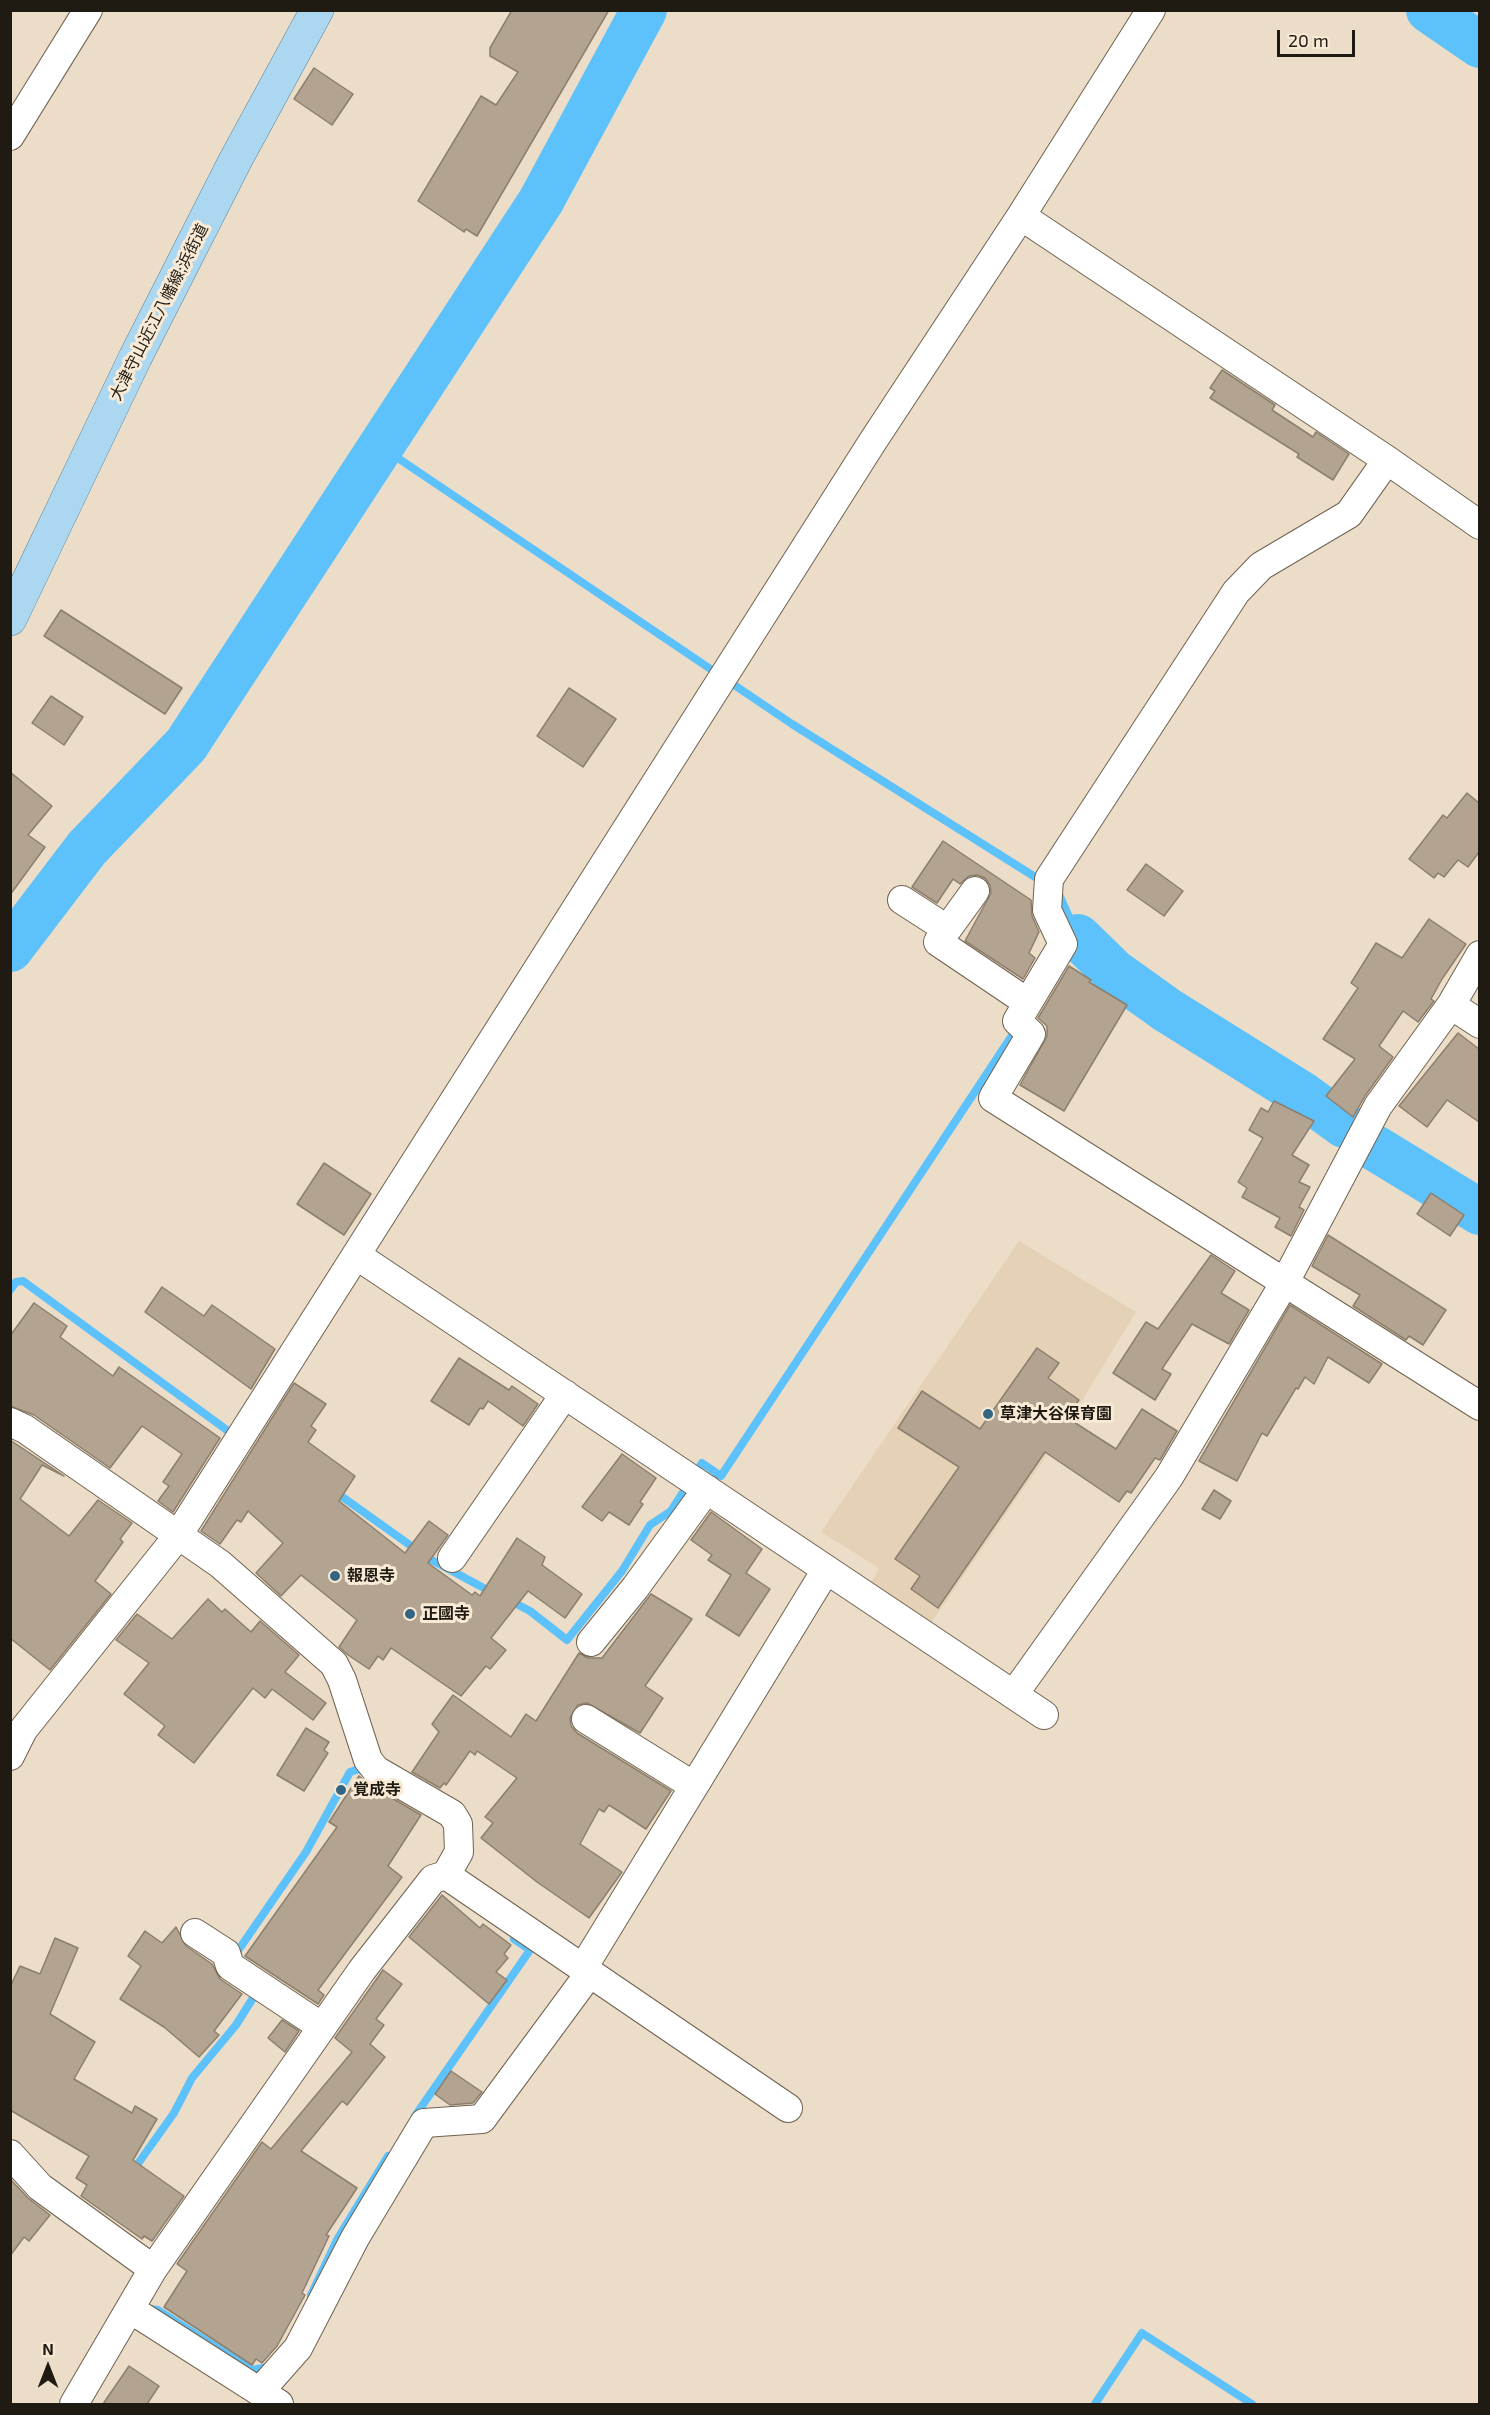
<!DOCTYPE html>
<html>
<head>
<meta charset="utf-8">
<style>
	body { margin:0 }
	#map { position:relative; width:1490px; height:2415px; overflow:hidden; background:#ecddc8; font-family:"Exo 2",sans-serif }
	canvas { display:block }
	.frame { position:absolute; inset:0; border:12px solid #1f1a12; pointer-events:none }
	.north { position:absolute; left:18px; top:2337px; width:60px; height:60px; -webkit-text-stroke:4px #f9ead5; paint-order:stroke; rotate:0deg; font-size:16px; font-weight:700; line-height:24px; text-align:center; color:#1f1a12 }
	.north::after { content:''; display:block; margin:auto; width:21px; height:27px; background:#1f1a12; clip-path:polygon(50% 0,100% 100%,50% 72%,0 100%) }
	.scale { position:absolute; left:1277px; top:30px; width:78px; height:27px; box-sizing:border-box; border:3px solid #1f1a12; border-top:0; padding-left:8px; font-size:18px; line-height:21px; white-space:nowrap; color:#1f1a12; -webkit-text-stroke:4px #f9ead5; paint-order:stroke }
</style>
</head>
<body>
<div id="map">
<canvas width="1490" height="2415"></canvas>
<div class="frame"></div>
<div class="north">N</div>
<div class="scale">20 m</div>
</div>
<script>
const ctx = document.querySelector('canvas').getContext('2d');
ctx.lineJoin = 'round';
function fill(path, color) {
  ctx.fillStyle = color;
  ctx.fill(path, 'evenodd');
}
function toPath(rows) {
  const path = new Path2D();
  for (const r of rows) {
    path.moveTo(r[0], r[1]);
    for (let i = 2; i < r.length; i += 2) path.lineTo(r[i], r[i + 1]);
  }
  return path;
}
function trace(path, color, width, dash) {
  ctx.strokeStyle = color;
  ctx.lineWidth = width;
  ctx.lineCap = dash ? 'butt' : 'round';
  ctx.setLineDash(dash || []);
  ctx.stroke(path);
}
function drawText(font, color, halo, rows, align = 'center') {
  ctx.font = font + ' "Exo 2","Noto Sans JP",sans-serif';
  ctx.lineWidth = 6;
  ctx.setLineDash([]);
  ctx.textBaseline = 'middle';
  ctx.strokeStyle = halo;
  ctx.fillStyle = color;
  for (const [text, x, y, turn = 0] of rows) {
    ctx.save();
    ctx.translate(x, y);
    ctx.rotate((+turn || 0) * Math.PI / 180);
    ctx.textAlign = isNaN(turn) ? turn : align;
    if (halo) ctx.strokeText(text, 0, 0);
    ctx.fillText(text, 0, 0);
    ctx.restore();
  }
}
fill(toPath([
	[1019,1241,1136,1312,1062,1433,931,1623,871,1583,879,1568,821,1532]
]), '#e4d1b6');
trace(toPath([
	[380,446,792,724,1043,882],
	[1058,892,1078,937,1070,948],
	[10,1290,16,1282,23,1281,235,1436],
	[334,1491,428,1558,493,1593],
	[509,1600,530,1611,567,1640,622,1571,650,1525,671,1511,702,1463,721,1476,1017,1028],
	[235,1955,306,1852,350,1772,359,1769,366,1773],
	[415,2116,530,1950,514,1939],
	[132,2172,174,2113,192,2078,236,2025,258,1990],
	[311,2295,338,2238,388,2156],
	[150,2309,158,2310,252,2370,268,2367],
	[1095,2404,1142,2333,1252,2404]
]), '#5dc1fb', 8);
trace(toPath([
	[1429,10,1480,45],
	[1078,937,1114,972,1167,1010,1303,1095,1344,1125],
	[10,949,87,848,186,745,541,201,644,10],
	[1375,1148,1480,1212]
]), '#5dc1fb', 46);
const building = toPath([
	[512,10,609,10,477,236,466,229,464,232,418,201,481,96,496,105,518,72,490,56,490,48,512,10],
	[314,68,353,94,332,125,294,99,314,68],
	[1222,370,1275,405,1272,410,1313,437,1316,432,1349,454,1333,480,1297,457,1299,454,1210,398,1215,391,1210,388,1222,370],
	[61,610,182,688,165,714,44,636,61,610],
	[569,688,616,719,583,767,537,736,569,688],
	[51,696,83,717,64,745,32,723,51,696],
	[10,772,52,806,28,835,45,847,10,895,10,772],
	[1467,793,1479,803,1479,852,1468,867,1458,860,1444,877,1438,873,1434,878,1409,859,1443,815,1447,818,1467,793],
	[943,841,1031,900,1032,916,1039,932,1029,953,1035,958,1023,979,965,941,991,893,990,885,985,878,977,875,969,876,960,884,953,879,937,903,912,887,943,841],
	[1146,864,1183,891,1164,916,1127,890,1146,864],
	[1429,919,1466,944,1442,979,1431,999,1434,1001,1418,1022,1403,1011,1379,1046,1393,1057,1365,1096,1353,1117,1326,1096,1355,1059,1323,1039,1358,988,1351,983,1376,943,1402,958,1429,919],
	[1069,966,1091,980,1089,982,1127,1005,1064,1111,1020,1085,1047,1036,1047,1026,1038,1018,1069,966],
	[1458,1033,1479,1049,1479,1122,1447,1100,1427,1127,1399,1106,1458,1033],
	[1274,1101,1314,1121,1292,1155,1309,1165,1299,1182,1310,1187,1299,1207,1304,1210,1291,1236,1275,1227,1280,1218,1242,1197,1247,1188,1238,1182,1263,1138,1249,1130,1261,1108,1268,1112,1274,1101],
	[324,1163,371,1194,344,1235,297,1204,324,1163],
	[1431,1193,1464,1215,1450,1236,1417,1214,1431,1193],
	[1328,1235,1446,1310,1423,1345,1409,1336,1406,1340,1353,1306,1360,1295,1312,1266,1328,1235],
	[1211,1255,1235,1271,1221,1293,1249,1310,1229,1344,1192,1324,1162,1369,1171,1374,1155,1400,1113,1373,1146,1322,1158,1329,1211,1255],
	[162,1287,204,1316,212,1305,275,1349,251,1389,145,1312,162,1287],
	[34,1303,67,1326,60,1337,113,1376,119,1367,220,1438,173,1512,158,1501,169,1486,163,1482,182,1454,142,1426,110,1468,34,1415,10,1406,10,1336,34,1303],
	[1290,1305,1382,1364,1369,1383,1328,1357,1314,1384,1305,1377,1298,1389,1296,1388,1267,1436,1262,1433,1237,1481,1199,1461,1290,1305],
	[1037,1348,1059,1363,1048,1378,1079,1400,1066,1417,1116,1449,1142,1409,1177,1431,1160,1460,1155,1458,1131,1493,1127,1491,1119,1502,1045,1452,938,1608,911,1589,920,1576,895,1559,959,1467,898,1428,922,1391,980,1429,1037,1348],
	[459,1358,509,1390,512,1386,538,1404,523,1426,488,1401,483,1409,480,1408,469,1425,431,1401,459,1358],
	[294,1383,326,1404,311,1426,316,1430,308,1442,355,1476,339,1501,405,1553,429,1521,448,1535,428,1563,472,1595,475,1592,480,1596,517,1538,545,1557,542,1565,582,1594,565,1618,528,1591,491,1638,506,1650,490,1669,486,1666,461,1696,391,1648,383,1660,378,1656,369,1669,348,1655,339,1647,357,1620,301,1575,281,1596,256,1573,283,1543,248,1511,241,1522,237,1520,220,1544,201,1531,294,1383],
	[10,1440,64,1476,42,1465,20,1499,69,1536,98,1500,132,1523,120,1539,123,1542,95,1581,111,1594,50,1670,10,1638,10,1440],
	[622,1454,656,1478,640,1502,643,1504,629,1525,609,1512,602,1521,582,1507,622,1454],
	[1214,1490,1231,1501,1220,1519,1202,1509,1214,1490],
	[711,1512,762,1549,746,1573,770,1589,739,1636,706,1615,731,1575,708,1560,712,1555,691,1540,711,1512],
	[651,1594,692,1619,645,1686,663,1698,640,1733,587,1703,578,1705,570,1718,571,1726,577,1733,671,1791,646,1829,609,1805,604,1812,599,1809,580,1844,622,1872,589,1918,537,1882,481,1838,493,1823,485,1817,517,1778,477,1751,475,1755,470,1751,446,1785,444,1783,440,1788,412,1772,439,1732,432,1724,453,1695,511,1737,526,1714,536,1721,579,1653,588,1658,602,1658,651,1594],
	[208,1599,222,1612,225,1609,251,1632,260,1621,299,1655,285,1672,326,1703,313,1720,272,1689,265,1698,253,1688,194,1763,158,1735,165,1726,124,1694,149,1663,116,1640,137,1614,172,1639,208,1599],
	[306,1728,329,1742,324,1750,328,1753,304,1791,277,1775,306,1728],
	[359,1776,368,1784,421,1815,388,1866,402,1877,318,1990,324,1995,318,2004,245,1956,337,1827,329,1822,359,1776],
	[442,1895,480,1928,483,1924,511,1945,504,1954,508,1958,496,1972,507,1980,489,2004,409,1937,442,1895],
	[176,1927,186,1946,212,1964,220,1979,242,1994,214,2031,219,2035,199,2057,164,2027,120,1999,141,1966,128,1956,145,1931,162,1943,176,1927],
	[55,1938,78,1948,50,2014,95,2042,74,2079,132,2113,135,2106,157,2119,133,2160,184,2196,152,2241,144,2236,142,2239,81,2196,87,2185,76,2178,89,2156,10,2110,10,1987,20,1966,40,1974,55,1938],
	[383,1970,402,1984,376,2019,384,2025,370,2044,385,2057,347,2105,342,2101,301,2151,357,2188,326,2235,329,2236,302,2293,305,2295,277,2346,262,2363,256,2359,252,2365,164,2307,187,2271,177,2264,262,2142,271,2149,352,2052,335,2038,383,1970],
	[282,2020,299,2031,285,2052,268,2038,282,2020],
	[451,2071,482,2092,473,2103,450,2105,435,2094,451,2071],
	[10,2179,28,2198,50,2215,29,2241,24,2237,10,2256,10,2179],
	[129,2366,159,2386,147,2404,103,2404,129,2366]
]);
fill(building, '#b3a491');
trace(building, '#8c7f6c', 1.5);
const minor = toPath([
	[10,136,88,10],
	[1021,216,1387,460,1480,525],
	[1387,460,1349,514,1261,566,1236,592,1049,879,1047,910,1063,944,1017,1021,1031,1034,993,1098,1480,1406],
	[975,891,938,942,1027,1002],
	[902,900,947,929],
	[1451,1005,1480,1024],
	[356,1255,1044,1715],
	[10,1422,25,1429,220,1564,334,1664,342,1680,368,1760,376,1770,452,1814,458,1824,459,1852,446,1875,433,1879,362,1970,153,2269,74,2404],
	[452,1558,565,1394],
	[591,1642,635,1588,707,1489],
	[1014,1694,1169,1477,1285,1282,1378,1106,1451,1005,1480,955],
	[586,1719,694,1786],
	[10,1756,23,1730,177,1537,873,441,1021,216,1151,10],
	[446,1875,788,2108],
	[195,1933,226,1953,230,1966,322,2027],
	[583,1968,826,1570],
	[10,2154,40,2187,153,2269],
	[130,2309,279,2404],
	[260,2391,298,2348,355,2238,424,2123,482,2119,589,1974]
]);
const major = toPath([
	[10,619,135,358,235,161,317,10]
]);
trace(minor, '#6f6250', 30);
trace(major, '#57839d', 34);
trace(minor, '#fff', 28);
trace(major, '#acd7f1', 33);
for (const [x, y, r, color] of [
	[988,1414,6,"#336583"],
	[335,1576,6,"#336583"],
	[410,1614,6,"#336583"],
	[341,1790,6,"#336583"]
]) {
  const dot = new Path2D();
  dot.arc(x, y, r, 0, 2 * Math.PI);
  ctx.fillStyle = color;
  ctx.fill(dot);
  trace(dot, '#f9ead5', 2);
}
drawText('16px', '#1f1a12', '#f9ead5', [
	["大津守山近江八幡線;浜街道",159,312,-63]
]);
drawText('bold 16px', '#1f1a12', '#f9ead5', [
	["草津大谷保育園",1000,1414],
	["報恩寺",347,1576],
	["正國寺",422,1614],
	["覚成寺",353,1790]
], 'left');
</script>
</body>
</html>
